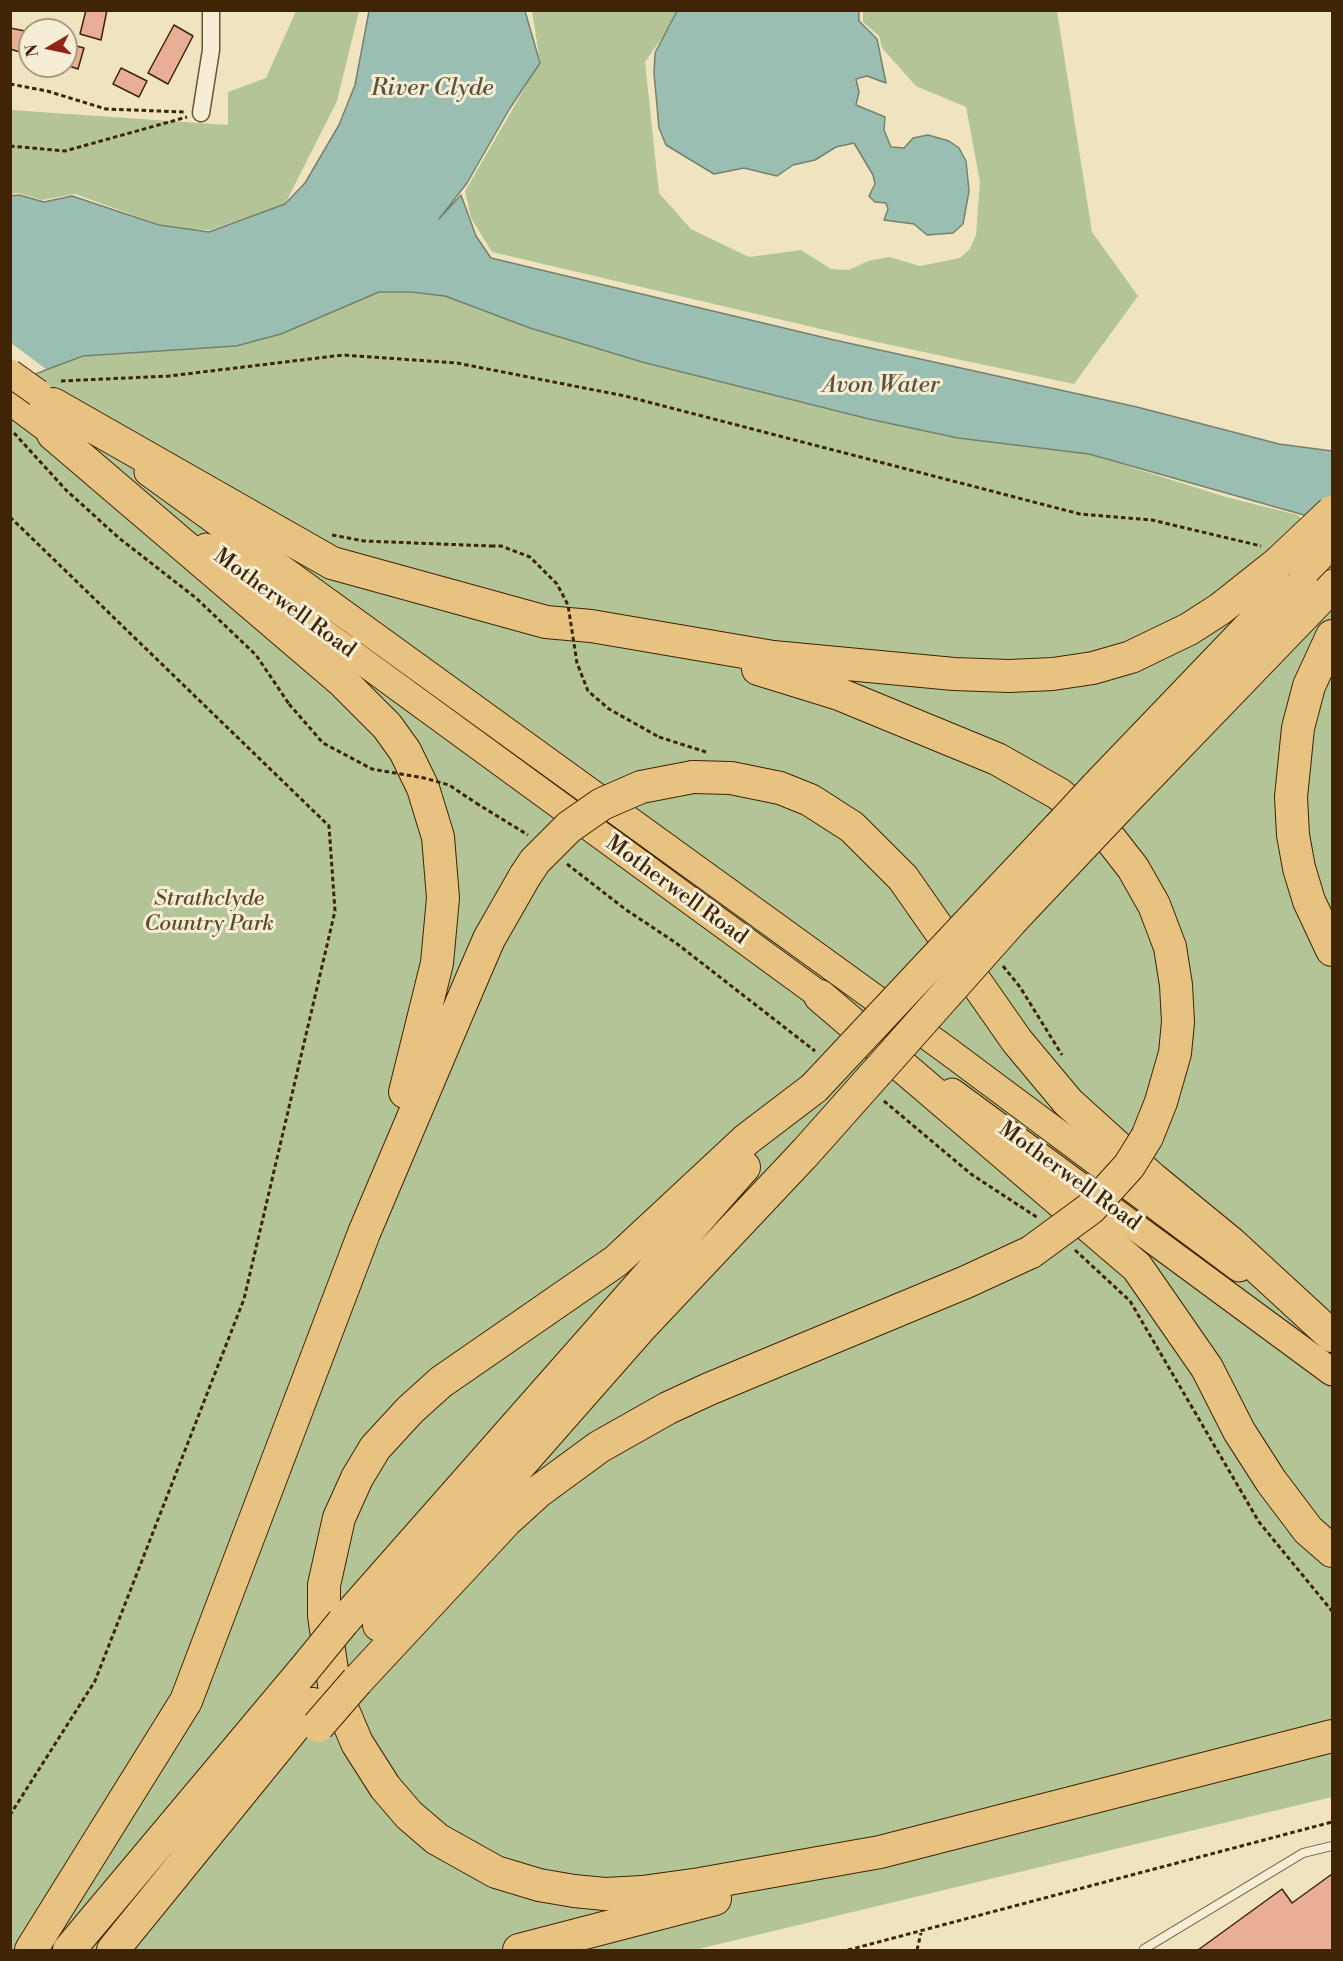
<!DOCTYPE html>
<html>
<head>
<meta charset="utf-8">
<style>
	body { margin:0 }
	#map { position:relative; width:1343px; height:1961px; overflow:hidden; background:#efe4bf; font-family:"Libre Bodoni",serif }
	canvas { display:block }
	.frame { position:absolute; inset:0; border:12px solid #3f2405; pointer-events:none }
	.north { position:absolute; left:18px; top:18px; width:60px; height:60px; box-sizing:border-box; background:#f5edd5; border:2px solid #ac9d82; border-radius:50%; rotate:261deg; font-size:16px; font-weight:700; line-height:24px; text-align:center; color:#3f2405 }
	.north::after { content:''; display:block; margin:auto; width:21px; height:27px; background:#8f2418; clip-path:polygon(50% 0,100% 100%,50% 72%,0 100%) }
</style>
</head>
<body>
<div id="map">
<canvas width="1343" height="1961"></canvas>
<div class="frame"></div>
<div class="north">N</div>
</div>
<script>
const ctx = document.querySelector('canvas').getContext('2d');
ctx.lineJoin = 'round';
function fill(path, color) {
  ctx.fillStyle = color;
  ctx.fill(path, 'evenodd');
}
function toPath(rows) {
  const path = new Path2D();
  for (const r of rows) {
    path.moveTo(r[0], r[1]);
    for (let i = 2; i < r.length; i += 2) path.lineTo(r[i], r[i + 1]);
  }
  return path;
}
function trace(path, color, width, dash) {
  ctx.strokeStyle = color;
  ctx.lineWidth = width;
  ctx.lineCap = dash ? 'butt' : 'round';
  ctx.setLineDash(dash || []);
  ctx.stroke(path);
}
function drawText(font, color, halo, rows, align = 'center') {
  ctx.font = font + ' "Libre Bodoni",serif';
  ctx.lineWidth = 6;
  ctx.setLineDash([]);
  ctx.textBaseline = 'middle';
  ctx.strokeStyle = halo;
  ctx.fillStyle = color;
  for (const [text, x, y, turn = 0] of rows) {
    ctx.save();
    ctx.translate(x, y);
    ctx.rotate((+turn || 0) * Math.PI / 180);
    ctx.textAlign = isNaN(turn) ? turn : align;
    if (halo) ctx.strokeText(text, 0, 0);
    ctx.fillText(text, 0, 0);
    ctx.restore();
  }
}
fill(toPath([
	[296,11,359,11,337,101,285,204,210,230,172,229,75,194,42,200,18,193,11,194,11,110,228,125,228,92,266,78],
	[532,11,681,11,645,62,659,193,691,229,749,257,801,250,831,269,849,270,868,261,889,257,920,266,960,258,970,249,976,235,980,182,966,107,916,86,882,48,879,36,863,22,863,11,1057,11,1092,232,1138,296,1074,384,872,341,492,252,471,218,465,191,540,62],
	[379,292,411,292,445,296,530,328,642,362,869,419,958,438,1089,454,1226,497,1298,515,1332,553,1332,1797,694,1950,11,1950,11,383,83,356,236,346,281,334]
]), '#b3c597');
const water = toPath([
	[369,11,525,11,540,63,510,108,467,183,439,219,461,195,476,236,491,258,830,339,1137,407,1279,444,1332,451,1332,523,1089,454,958,438,869,419,642,362,530,328,445,296,411,292,379,292,281,334,236,346,83,356,11,383,10,196,19,195,44,202,72,196,159,225,209,232,285,204,305,183,339,125,355,85,369,11],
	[677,11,859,11,859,21,877,39,886,83,867,76,856,79,859,92,856,105,885,117,884,130,891,147,904,148,913,138,928,135,949,141,959,148,966,161,969,191,963,224,953,233,927,235,914,224,884,220,888,209,886,203,875,202,869,196,875,184,873,175,854,143,836,147,815,160,793,165,777,176,744,168,714,174,666,145,659,128,654,73,655,53,677,11]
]);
fill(water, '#9abfb2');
trace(water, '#76816d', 1.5);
fill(toPath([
	[11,343,46,369,11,383]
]), '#efe4bf');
const building = toPath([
	[86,10,107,10,101,40,80,34,86,10],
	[174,25,193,36,168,84,148,73,174,25],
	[10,28,30,32,30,55,10,49,10,28],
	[66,43,84,48,78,69,66,65,66,43],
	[121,68,147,81,139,97,113,84,121,68],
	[1332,1874,1332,1950,1198,1950,1282,1889,1292,1903,1332,1874]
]);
fill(building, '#e8ae96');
trace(building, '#3f2405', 1.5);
const service = toPath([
	[1144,1949,1303,1853,1332,1846]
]);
const minor = toPath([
	[201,113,211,50,211,10]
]);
const primary = toPath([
	[10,401,69,445],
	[148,472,948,1051,1239,1268],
	[206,547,836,1007],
	[952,1092,1332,1372]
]);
const motorway = toPath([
	[53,404,332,563,546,622,591,626,773,657,954,674,1009,676,1053,674,1093,668,1131,657,1189,629,1220,609,1278,563],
	[53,434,341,680,387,726,405,751,423,788,438,837,443,898,437,963,405,1092],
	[1332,636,1309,686,1298,728,1291,797,1293,835,1299,868,1309,901,1332,950],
	[758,669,839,694,997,759,1059,794,1108,836,1133,868,1154,905,1170,947,1176,985,1178,1022,1175,1053,1161,1102,1147,1137],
	[693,777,731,778,780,788,810,800,852,827,903,878,1017,1041,1068,1102,1153,1179,1231,1243,1332,1336],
	[1096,787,1305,569],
	[1118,808,1332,586],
	[994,896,1059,827],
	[1014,918,1083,845],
	[820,996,1137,1267,1207,1368,1239,1431,1271,1481,1308,1530,1332,1551],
	[814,1088,747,1139,616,1261,441,1382,410,1410,375,1448,357,1478,339,1518,324,1585,324,1616,335,1691,357,1743,385,1787,409,1815,437,1839,496,1872,539,1885,574,1891,605,1894,642,1892,700,1884,880,1852,1332,1736],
	[343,1622,744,1167],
	[379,1625,642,1326,805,1153],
	[357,1681,506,1521,539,1491,599,1447,668,1408,709,1389,966,1282,1031,1252],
	[31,1950,186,1701,364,1233,470,983,489,939,525,876],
	[69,1950,303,1671],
	[113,1950,313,1704],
	[519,1950,715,1899]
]);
trace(service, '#6b5434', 10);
trace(minor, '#6b5434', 19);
trace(primary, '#3f2405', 29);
trace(motorway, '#3f2405', 34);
trace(toPath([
	[10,84,47,91,106,109,185,112],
	[10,146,65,151,187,117],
	[61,381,169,376,343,355,457,363,625,396,1080,514,1152,520,1261,546],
	[14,433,66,490,119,538,196,598,256,655,289,704],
	[10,517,329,826,335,911,244,1299,95,1681,10,1815],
	[332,535,364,541,491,546],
	[659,737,706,752],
	[476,803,528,835],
	[567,864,625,909,676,943,815,1051],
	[1003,966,1020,987,1062,1055],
	[884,1101,971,1174,1038,1218],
	[1075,1250,1130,1301,1259,1522,1332,1611],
	[848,1950,1332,1822],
	[917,1950,921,1933]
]), '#3f2405', 3, [4.5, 3]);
trace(service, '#f5edd5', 8);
trace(minor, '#f5edd5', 16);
trace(primary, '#e8c280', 27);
trace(motorway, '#e8c280', 32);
const primaryBridge = toPath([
	[10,373,38,393]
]);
const motorwayBridge = toPath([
	[1278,563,1332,512],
	[1305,569,1332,541],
	[1059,827,1096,787],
	[1083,845,1118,808],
	[525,876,535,861,569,827,602,804,641,787,693,777],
	[814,1088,994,896],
	[805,1153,1014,918],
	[1031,1252,1091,1208,1129,1166,1147,1137],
	[303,1671,343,1622],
	[318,1726,357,1681]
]);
trace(primaryBridge, '#3f2405', 29, []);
trace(motorwayBridge, '#3f2405', 34, []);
trace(toPath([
	[491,546,501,546,530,557,557,584,568,605,577,663,588,691,609,709,659,737],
	[289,704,323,743,372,769,424,778,449,785,476,803]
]), '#3f2405', 3, [4.5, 3]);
trace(primaryBridge, '#e8c280', 27);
trace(motorwayBridge, '#e8c280', 32);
drawText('22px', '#3f2405', '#f5edd5', [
	["Motherwell Road",284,604,36],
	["Motherwell Road",676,891,36],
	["Motherwell Road",1069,1177,36]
]);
drawText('italic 22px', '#5c4c2a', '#f5edd5', [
	["Strathclyde",209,900],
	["Country Park",209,925]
]);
drawText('italic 24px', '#5a5239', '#f5edd5', [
	["River Clyde",432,89],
	["Avon Water",881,386]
]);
</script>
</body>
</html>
